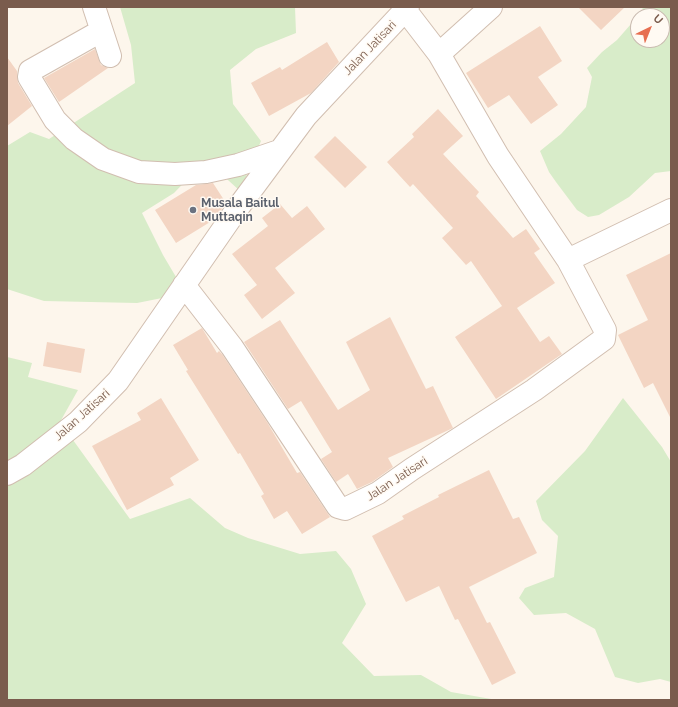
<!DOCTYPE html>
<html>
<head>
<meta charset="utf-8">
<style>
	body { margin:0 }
	#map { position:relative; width:678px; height:707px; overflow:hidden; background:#fdf6ec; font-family:Raleway,sans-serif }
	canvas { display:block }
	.frame { position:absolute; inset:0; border:8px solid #7a5c4d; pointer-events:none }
	.north { position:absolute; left:630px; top:8px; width:40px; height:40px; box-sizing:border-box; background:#fffaf3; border:1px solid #cabbb1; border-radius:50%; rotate:43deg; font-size:11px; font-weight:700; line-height:16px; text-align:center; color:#7a5c4d }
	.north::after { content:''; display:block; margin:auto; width:14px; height:18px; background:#e76f51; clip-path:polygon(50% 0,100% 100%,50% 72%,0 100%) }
</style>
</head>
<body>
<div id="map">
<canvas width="678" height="707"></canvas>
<div class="frame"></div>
<div class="north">U</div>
</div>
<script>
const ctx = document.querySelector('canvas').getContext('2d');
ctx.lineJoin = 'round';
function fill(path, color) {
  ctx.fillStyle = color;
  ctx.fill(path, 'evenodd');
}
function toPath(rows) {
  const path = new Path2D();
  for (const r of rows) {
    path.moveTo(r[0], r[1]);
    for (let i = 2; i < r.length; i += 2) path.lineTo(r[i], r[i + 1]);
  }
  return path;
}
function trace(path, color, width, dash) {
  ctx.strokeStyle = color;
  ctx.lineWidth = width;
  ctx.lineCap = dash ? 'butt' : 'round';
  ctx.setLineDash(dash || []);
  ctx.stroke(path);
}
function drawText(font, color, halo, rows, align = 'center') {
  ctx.font = font + ' Raleway,sans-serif';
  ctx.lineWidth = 3;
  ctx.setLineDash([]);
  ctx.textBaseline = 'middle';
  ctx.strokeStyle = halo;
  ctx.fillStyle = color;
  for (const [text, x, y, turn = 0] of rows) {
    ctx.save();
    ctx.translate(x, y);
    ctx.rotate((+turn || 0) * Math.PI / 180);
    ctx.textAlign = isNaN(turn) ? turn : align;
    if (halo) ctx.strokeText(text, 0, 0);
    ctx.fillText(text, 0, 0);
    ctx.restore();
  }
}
fill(toPath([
	[120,7,295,7,296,33,256,49,230,70,233,104,261,141,240,191,206,160,174,193,142,213,163,255,179,282,162,298,137,303,44,301,7,289,7,146,30,132,49,139,135,83,131,45],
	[642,7,671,7,671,171,655,173,629,197,599,215,588,217,577,210,556,182,549,172,540,151,561,134,586,107,592,77,587,68,602,52,617,40,638,16,638,40,662,40,662,16,638,16,643,10],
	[7,357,32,363,28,377,78,390,60,422,130,519,190,498,225,528,248,538,300,554,336,551,351,569,366,604,342,643,374,676,421,675,451,692,497,700,7,700],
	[623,398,662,447,671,462,671,682,660,679,638,683,615,677,595,629,566,613,534,615,519,598,525,588,554,577,558,536,542,520,536,501,585,451]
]), '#d8ecc9');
fill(toPath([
	[578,7,625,7,601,30],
	[540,26,562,61,538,77,558,105,531,124,509,95,488,108,466,73],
	[327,42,339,62,311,93,269,116,251,83,280,67,282,70],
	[95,49,101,65,108,68,59,102,44,78],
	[7,57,17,71,18,83,32,106,7,126],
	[438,109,463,136,443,154,479,192,476,196,513,238,526,229,540,249,534,253,555,283,517,308,540,342,549,336,562,354,496,399,455,337,502,306,471,261,466,265,442,238,453,228,413,184,410,187,387,162,414,137,412,134],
	[335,136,367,167,345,188,314,157],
	[213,183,226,203,215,219,176,243,155,210,196,185],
	[280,204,292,218,307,206,325,229,275,268,295,293,262,319,244,295,257,285,232,254,268,226,262,218],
	[671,253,671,419,653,383,644,388,618,335,648,320,626,275],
	[390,317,426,389,433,386,453,428,388,458,393,467,372,482,357,489,348,474,336,482,321,459,332,452,301,401,288,409,244,342,280,320,338,410,370,390,346,342],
	[202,328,217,353,219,351,222,354,267,422,297,473,300,472,330,517,302,534,287,511,274,519,261,496,264,494,240,453,238,454,186,371,188,370,173,345],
	[47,342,85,349,81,373,43,366],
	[161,398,199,460,170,478,174,485,127,510,92,446,141,420,137,413],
	[489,470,513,519,519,517,537,553,469,587,487,623,490,622,516,673,492,685,458,619,455,620,439,586,406,602,372,536,404,519,402,516,439,497,438,495]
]), '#f3d5c3');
const minor = toPath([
	[94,7,110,56],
	[406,11,439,54,498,156,568,260,671,210],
	[101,31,30,71,29,77,55,120,74,139,103,159,139,172,175,174,206,172,238,165,279,151],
	[439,54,491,7],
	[184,285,232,347,338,507,345,509,378,493,412,469,534,390,604,339,605,330,568,260],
	[7,474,23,465,78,422,118,381,237,209,306,116,408,7]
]);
trace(minor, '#d1beb0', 24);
trace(minor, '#fff', 22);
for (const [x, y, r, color] of [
	[193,210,4,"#6b7280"]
]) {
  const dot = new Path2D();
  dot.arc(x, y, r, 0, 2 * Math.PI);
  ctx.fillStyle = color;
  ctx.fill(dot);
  trace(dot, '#fffaf3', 1.5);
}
drawText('12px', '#7a5c4d', '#fffaf3', [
	["Jalan Jatisari",370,48,-46],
	["Jalan Jatisari",82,415,-42],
	["Jalan Jatisari",397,479,-33]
]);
drawText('bold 12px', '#5b616d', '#fffaf3', [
	["Musala Baitul",201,203],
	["Muttaqin",201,217]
], 'left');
</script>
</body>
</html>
